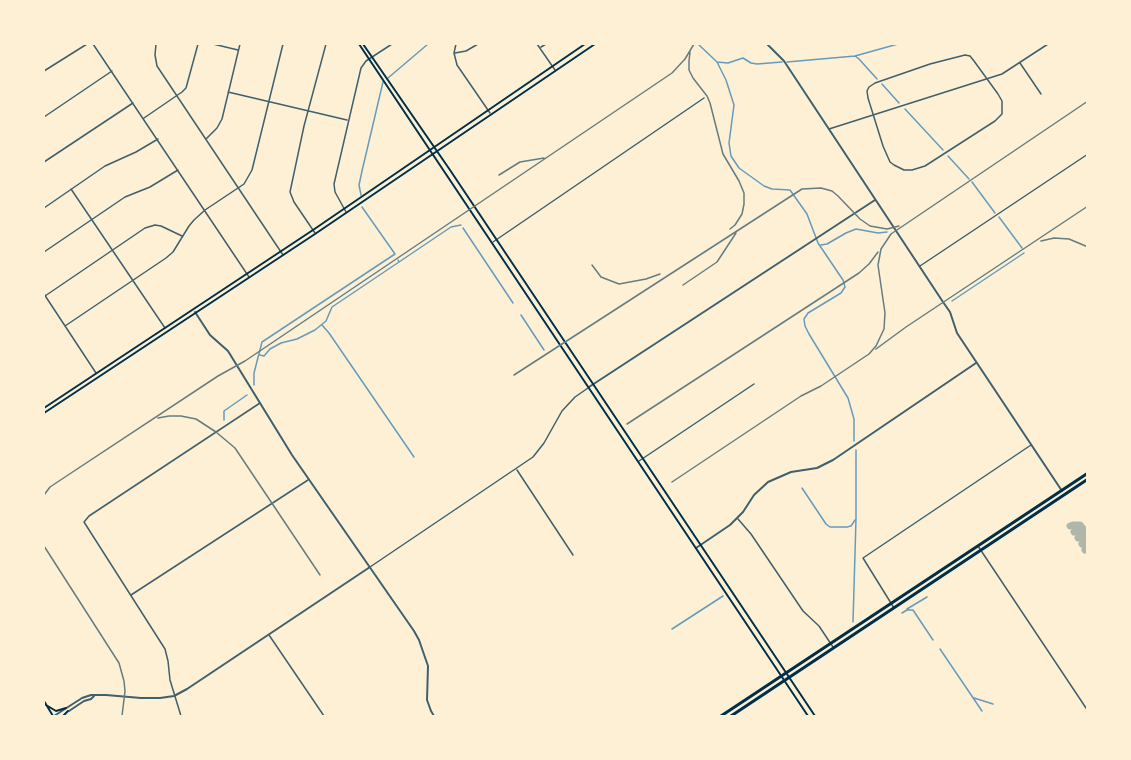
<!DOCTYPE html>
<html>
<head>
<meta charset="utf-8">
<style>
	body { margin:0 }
	#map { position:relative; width:1131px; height:760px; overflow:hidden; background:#fdf0d5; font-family:Arial,sans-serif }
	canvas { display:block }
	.frame { position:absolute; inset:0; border:45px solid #fdf0d5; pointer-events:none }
</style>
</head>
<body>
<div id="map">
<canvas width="1131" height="760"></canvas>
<div class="frame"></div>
</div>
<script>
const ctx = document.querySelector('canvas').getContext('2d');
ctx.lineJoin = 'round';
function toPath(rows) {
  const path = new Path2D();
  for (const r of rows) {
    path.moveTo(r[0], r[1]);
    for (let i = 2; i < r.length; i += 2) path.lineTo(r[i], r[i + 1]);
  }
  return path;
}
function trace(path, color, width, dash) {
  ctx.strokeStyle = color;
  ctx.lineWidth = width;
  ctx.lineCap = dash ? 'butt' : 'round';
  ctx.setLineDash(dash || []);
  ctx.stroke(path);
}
trace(toPath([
	[698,44,717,62,726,80,734,105,729,143,731,156,739,168,764,186,772,189,790,190,807,214,818,243,843,280,845,287,841,293,808,313,804,319,805,326,809,334,848,398,854,419,854,441],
	[855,56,859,59,877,79],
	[717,62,728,63,743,58,751,63,757,64,782,62],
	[787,62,855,56,898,44],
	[388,78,428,44],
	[882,84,899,103],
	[905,109,943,150],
	[948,156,969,179],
	[972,182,995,213],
	[361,195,359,185,362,171,383,82],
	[999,217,1022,248],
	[463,228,513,303],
	[821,245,827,244,846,233,856,229,878,233,887,232],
	[398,260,399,262,451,227,461,225],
	[952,301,1024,253],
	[521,315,544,350],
	[322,325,329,333,414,457],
	[260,355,264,356,270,349,281,343,297,339,315,330,326,321,332,307,399,262],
	[254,385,254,373,262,342,395,254,362,207],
	[224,420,224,411,247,395],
	[802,488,826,524,830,527,847,527,851,526,855,520],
	[907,609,927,597],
	[902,613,907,610,913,610,933,640],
	[853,622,856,519,856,450],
	[672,629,723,596],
	[940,649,982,711],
	[974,698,993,704]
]), '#669bbc', 1.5);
trace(toPath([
	[1070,526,1073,525,1080,525,1088,535],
	[1074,532,1082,528],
	[1078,538,1086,533],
	[1082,544,1088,540],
	[1085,550,1088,548]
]), '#b1b6ab', 7);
trace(toPath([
	[93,44,249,277],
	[156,44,155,55,157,66,283,255],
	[213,44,238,50],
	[456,44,454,53,457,65,490,113],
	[537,44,555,70],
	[541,47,546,44],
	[455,53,466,51,478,44],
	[965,55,970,56,974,61,998,94,1002,101,1002,114,995,121,925,166,912,170,904,170,894,165,890,162,883,146,868,98,867,91,869,87,875,83,930,64,965,55],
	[1020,63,1041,94],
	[44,71,87,44],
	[228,92,347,120],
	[44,117,112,71],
	[144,118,182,92,186,88,198,44],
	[829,129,1002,74,1048,44],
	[206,139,217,128,222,119,240,44],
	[44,162,133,103],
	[71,189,165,328],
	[44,208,105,166,136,152,158,139],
	[346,212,335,192,334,184,361,68,366,61,392,44],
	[315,233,294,202,290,192,304,126,326,44],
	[493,242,704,98],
	[44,252,125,197,150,187,178,170],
	[920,266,1088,154],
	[44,294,96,373],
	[45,296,145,228,155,225,161,226,182,236],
	[65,326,166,258,173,252,189,226,194,220,205,210,244,184,252,170,283,44],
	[639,461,754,384],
	[517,470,573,555],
	[738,519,751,534,803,611,819,626,833,647],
	[978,546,1088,711],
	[370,567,533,457,544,443,562,411,575,397,588,388],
	[131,595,308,480],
	[894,608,863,558,1031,445],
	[269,635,324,716],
	[181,716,170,680,168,661,165,649,84,522,89,516,260,403]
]), '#3f606c', 1.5);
trace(toPath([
	[767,44,784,61,943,302,950,312,957,333,1062,491],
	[195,312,210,335,228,351,292,455,414,631,419,640,428,666,427,700,431,711,434,716],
	[589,387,875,200],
	[696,548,730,525,743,512,754,495,768,482,791,472,817,468,833,460,976,363],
	[69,711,84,701,91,699,94,696],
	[54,716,82,698,91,695,106,695,141,698,160,698,174,696,187,689,370,567]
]), '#3f606c', 2);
trace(toPath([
	[359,44,808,716],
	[363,44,450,170,815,716],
	[44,408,313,230,585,44],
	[44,413,315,234,595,44],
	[44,701,53,716],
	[46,705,56,711,66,708],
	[44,715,44,716],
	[63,716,68,711]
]), '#003049', 2);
trace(toPath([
	[721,716,1088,473],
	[731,716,1088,479]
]), '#003049', 3);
trace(toPath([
	[690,52,689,61,689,70,693,78,707,96,710,103,723,154,739,181,744,193,744,204,742,214,735,225,730,229],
	[499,175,520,162,544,158],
	[1041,241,1054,238,1069,239,1088,247],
	[592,265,601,277,619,284,646,279,660,274],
	[683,285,717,262,736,233],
	[876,349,906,327,1088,206],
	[514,375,802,189,821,188,832,191,838,196,860,219,870,226,887,229,899,226],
	[158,418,169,416,181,416,196,419,216,432,235,448,320,575],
	[627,424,859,273,869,264,878,252],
	[672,482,801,396,821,386,869,354,876,346,884,329,885,313,878,265,881,249,891,234,1088,101],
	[44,495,50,487,59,481,218,376,245,361,672,73,685,59,694,44],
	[44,546,119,663,124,681,125,691,122,716]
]), '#657d81', 1.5);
</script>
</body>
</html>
